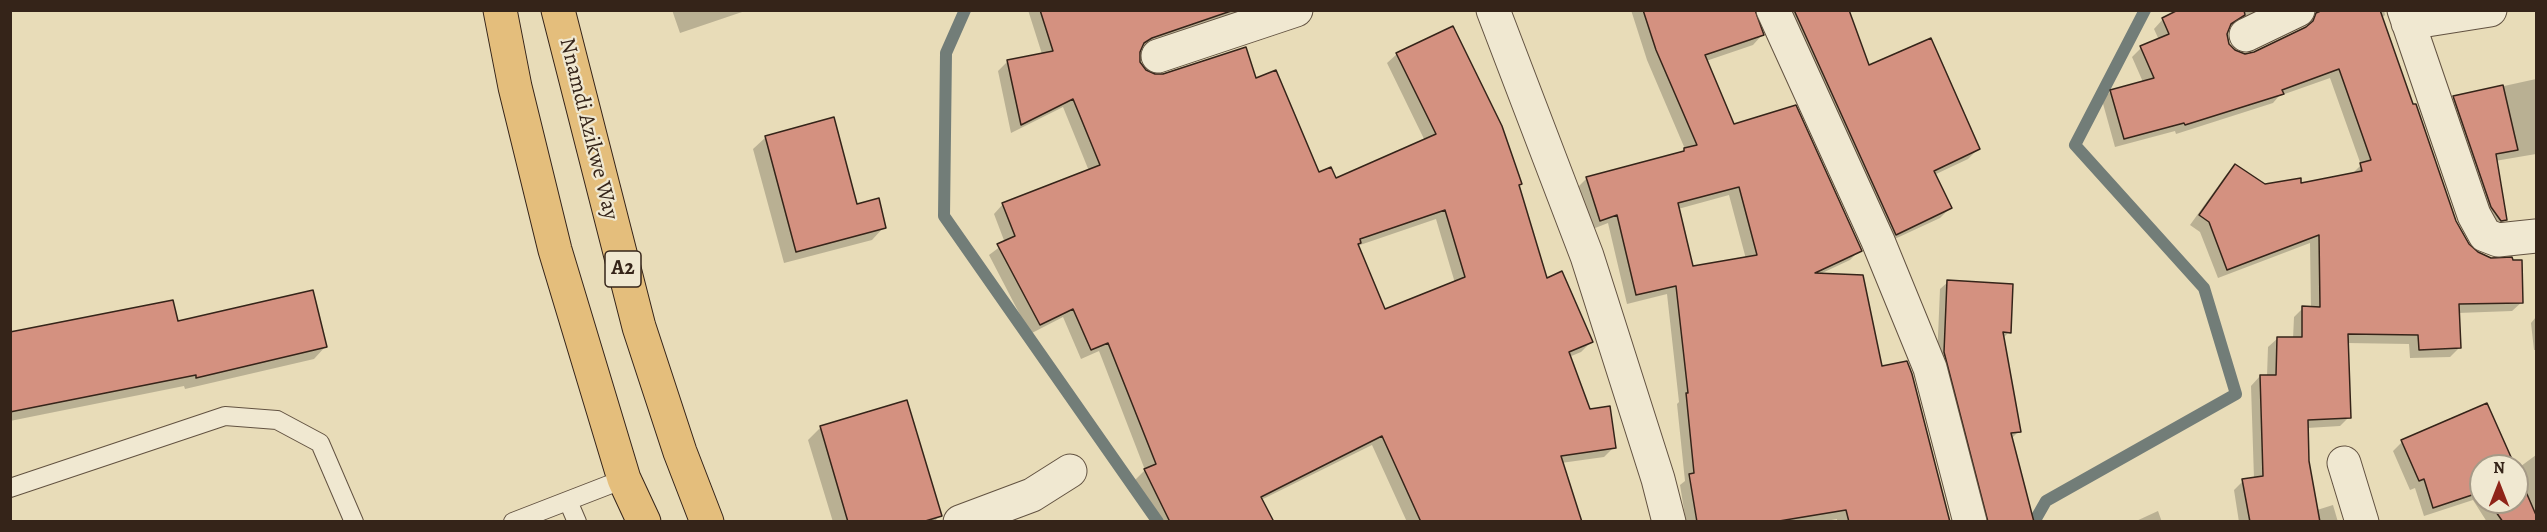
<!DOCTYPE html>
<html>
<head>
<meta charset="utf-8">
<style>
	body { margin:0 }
	#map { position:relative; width:2547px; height:532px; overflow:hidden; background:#e8dcb8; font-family:Alegreya,serif }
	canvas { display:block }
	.frame { position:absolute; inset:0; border:12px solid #352419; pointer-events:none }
	.north { position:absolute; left:2469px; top:454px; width:60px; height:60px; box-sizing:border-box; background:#f0e8d1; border:2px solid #a59a87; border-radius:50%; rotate:0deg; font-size:16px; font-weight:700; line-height:24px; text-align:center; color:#352419 }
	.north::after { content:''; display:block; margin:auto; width:21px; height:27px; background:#8f2418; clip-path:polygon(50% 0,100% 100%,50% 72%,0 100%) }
</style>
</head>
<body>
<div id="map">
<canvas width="2547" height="532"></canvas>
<div class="frame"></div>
<div class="north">N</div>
</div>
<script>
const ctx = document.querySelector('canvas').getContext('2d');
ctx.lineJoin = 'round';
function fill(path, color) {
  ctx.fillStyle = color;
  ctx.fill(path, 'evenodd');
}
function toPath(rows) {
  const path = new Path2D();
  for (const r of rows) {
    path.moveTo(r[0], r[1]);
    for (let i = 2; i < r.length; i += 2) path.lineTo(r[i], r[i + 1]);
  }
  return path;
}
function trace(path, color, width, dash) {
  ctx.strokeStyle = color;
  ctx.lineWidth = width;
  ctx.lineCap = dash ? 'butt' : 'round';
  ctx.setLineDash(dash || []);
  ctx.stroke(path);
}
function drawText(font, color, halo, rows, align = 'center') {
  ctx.font = font + ' Alegreya,serif';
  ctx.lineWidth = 4.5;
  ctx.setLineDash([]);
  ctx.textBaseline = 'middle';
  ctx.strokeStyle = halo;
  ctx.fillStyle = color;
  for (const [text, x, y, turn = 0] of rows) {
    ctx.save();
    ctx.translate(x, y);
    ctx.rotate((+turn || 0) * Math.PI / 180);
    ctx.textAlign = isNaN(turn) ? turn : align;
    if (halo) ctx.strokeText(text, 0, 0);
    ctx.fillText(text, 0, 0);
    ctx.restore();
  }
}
fill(toPath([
	[672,10,748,10,680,33],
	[1028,10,1246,10,1141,47,1139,62,1145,72,1155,76,1255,80,1318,174,1335,180,1425,141,1387,63,1397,54,1518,186,1546,280,1591,342,1581,352,1569,357,1589,410,1614,447,1604,457,1561,463,1580,522,1407,522,1372,445,1261,500,1273,522,1156,522,1135,480,1145,470,1099,351,1081,359,1063,317,1030,334,989,255,1005,243,994,214,1003,204,1089,171,1063,107,1011,133,998,71,1008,61,1042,54],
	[1436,219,1455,283,1384,311,1357,246],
	[1631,10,1753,10,1762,35,1753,45,1706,61,1734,126,1860,250,1850,260,1820,274,1880,368,1941,522,1837,522,1837,519,1820,522,1686,522,1680,485,1685,481,1677,404,1679,402,1667,294,1627,304,1608,223,1590,230,1577,188,1587,178,1680,154,1685,149,1647,60],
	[1729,195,1746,259,1692,268,1678,209],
	[1779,10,1847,10,1868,67,1978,149,1968,159,1934,175,1950,208,1940,218,1886,243],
	[2176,10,2261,10,2229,26,2226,34,2228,44,2234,51,2244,55,2254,54,2306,29,2308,21,2305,10,2384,10,2385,15,2381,19,2455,222,2467,245,2522,302,2512,311,2458,313,2460,347,2450,357,2410,358,2409,344,2347,343,2349,417,2340,426,2307,428,2308,461,2317,510,2333,505,2338,522,2239,522,2234,490,2243,481,2254,479,2251,386,2260,376,2267,376,2268,347,2278,338,2293,339,2294,317,2303,308,2311,308,2310,243,2218,278,2200,232,2190,225,2226,175,2236,166,2265,186,2300,185,2351,175,2361,165,2330,78,2279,96,2273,103,2176,134,2175,131,2115,147,2102,100,2111,91,2143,82,2132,57,2141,48,2159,40,2154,29,2163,19,2177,13],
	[2536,79,2536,154,2495,161,2505,220,2496,229,2445,106,2454,97],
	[766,137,856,206,884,227,872,240,784,263,753,149],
	[1948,282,2009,332,2002,339,2019,431,2011,439,2020,512,1983,522,1937,360,1940,289],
	[2536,317,2536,350,2534,350,2531,323],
	[176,323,325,347,314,359,185,389,184,386,10,421,10,334],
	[821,427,940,515,934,522,833,522,808,440],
	[2402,442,2513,466,2481,466,2481,502,2517,502,2517,469,2536,455,2536,522,2487,522,2473,500,2424,516,2415,488,2410,490,2393,451],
	[2158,511,2162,522,2134,522]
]), '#0003');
trace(toPath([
	[965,10,946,53,944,216,1158,522],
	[2034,522,2046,501,2236,394,2204,288,2075,145,2145,10]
]), '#727d78', 12);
const building = toPath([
	[1040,10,1234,10,1152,38,1144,43,1140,52,1140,62,1146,70,1155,74,1163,74,1246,47,1256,78,1276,70,1319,172,1331,167,1336,178,1436,134,1396,53,1453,26,1502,126,1522,184,1519,185,1547,278,1562,271,1593,342,1569,352,1590,409,1610,406,1616,448,1561,456,1582,522,1421,522,1382,436,1261,497,1274,522,1170,522,1144,469,1156,464,1108,343,1091,350,1073,309,1040,325,997,244,1015,236,1002,203,1100,165,1073,99,1021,125,1007,60,1053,51,1040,10],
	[1445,210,1465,277,1385,309,1358,244,1361,243,1360,239,1445,210],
	[1643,10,1755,10,1764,35,1705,55,1734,124,1796,105,1862,251,1815,273,1863,275,1882,366,1907,361,1912,374,1950,522,1849,522,1846,510,1773,522,1697,522,1689,474,1694,473,1686,393,1688,393,1676,286,1636,295,1617,215,1600,221,1586,177,1684,151,1684,148,1697,145,1656,50,1643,10],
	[1739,187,1757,255,1693,266,1678,203,1739,187],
	[1794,10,1849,10,1869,65,1931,38,1980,149,1934,171,1952,208,1896,235,1794,10],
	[2178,10,2244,10,2245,15,2231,24,2227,34,2229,44,2235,50,2245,54,2254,52,2306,27,2313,21,2316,13,2323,10,2380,10,2413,104,2416,104,2456,221,2469,244,2478,252,2491,258,2512,257,2513,260,2522,260,2523,303,2459,304,2461,348,2419,350,2418,335,2348,334,2351,418,2308,420,2309,461,2320,522,2250,522,2242,479,2263,476,2260,375,2276,375,2277,337,2302,337,2302,306,2320,307,2319,235,2227,270,2209,222,2199,215,2235,164,2265,184,2301,178,2301,183,2362,171,2360,163,2371,160,2339,69,2282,90,2284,94,2185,125,2184,123,2124,139,2110,90,2154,78,2140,46,2169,34,2162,18,2178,10],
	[2503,85,2518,150,2496,154,2507,220,2501,221,2491,207,2453,96,2503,85],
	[834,117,857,204,879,198,886,228,796,252,765,136,834,117],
	[1947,280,2013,284,2011,333,2003,332,2021,432,2011,433,2034,522,1988,522,1944,352,1947,280],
	[313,290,327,347,196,378,196,375,10,412,10,332,173,300,178,321,313,290],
	[907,400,942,516,922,522,848,522,820,426,907,400],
	[2487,403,2515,466,2481,466,2481,492,2433,508,2424,479,2419,481,2401,440,2487,403],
	[2517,471,2536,515,2536,522,2503,522,2489,502,2517,502,2517,471]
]);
fill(building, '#d49180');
trace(building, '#352419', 1.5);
const service = toPath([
	[10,488,225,416,277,420,320,443,354,522],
	[568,501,577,522],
	[513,522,624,479]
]);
const minor = toPath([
	[1493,10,1587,256,1658,479,1669,522],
	[1773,10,1878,241,1930,368,1970,522],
	[2404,10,2474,215,2485,235,2498,240,2536,236],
	[2408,23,2490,10],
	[2246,35,2298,10],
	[1158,56,1296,10],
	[2344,463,2362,522],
	[960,522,1032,495,1070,471]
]);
const trunk = toPath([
	[500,10,515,87,555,250,624,479,644,522],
	[558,10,639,327,680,452,707,522]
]);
trace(service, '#625241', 20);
trace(minor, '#625241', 35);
trace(trunk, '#352419', 35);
trace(service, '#f0e8d1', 18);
trace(minor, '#f0e8d1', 33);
trace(trunk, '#e4be7c', 33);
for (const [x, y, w] of [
	[623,269,36]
]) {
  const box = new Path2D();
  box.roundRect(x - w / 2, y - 18, w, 36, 4.5);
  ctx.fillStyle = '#f0e8d1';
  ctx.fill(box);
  trace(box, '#352419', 1.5);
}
drawText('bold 21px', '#352419', null, [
	["A2",623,269]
]);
drawText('22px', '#352419', '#f0e8d1', [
	["Nnamdi Azikwe Way",588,129,76]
]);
</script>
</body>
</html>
